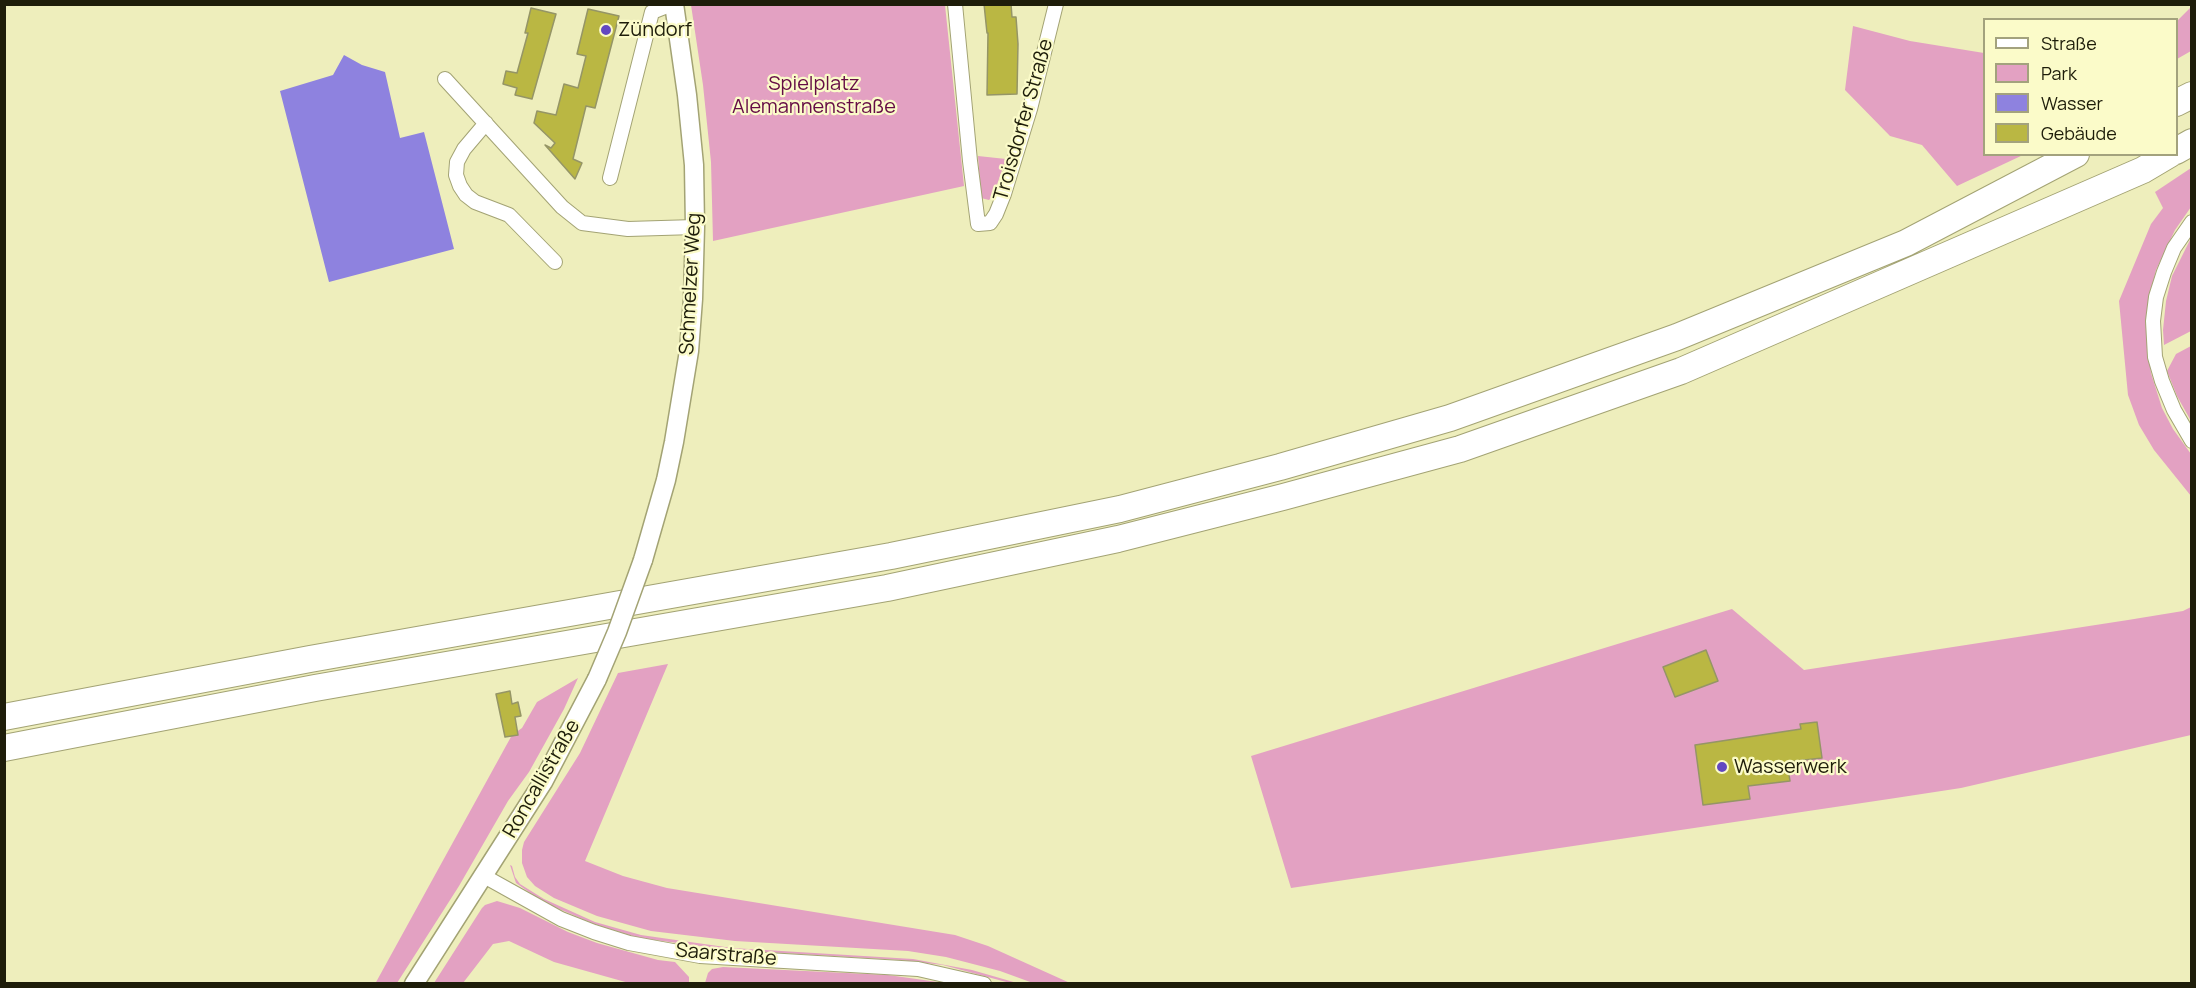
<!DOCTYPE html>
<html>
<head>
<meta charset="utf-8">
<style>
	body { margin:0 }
	#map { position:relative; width:2196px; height:988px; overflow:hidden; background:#eeeebc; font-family:Manrope,sans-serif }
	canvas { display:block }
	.frame { position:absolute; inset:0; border:6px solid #1e1d0a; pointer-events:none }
	.legend { position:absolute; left:1983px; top:18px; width:195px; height:138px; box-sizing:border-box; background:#fbfbc9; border:2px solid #a3a27d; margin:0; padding:8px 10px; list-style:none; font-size:18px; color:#1e1d0a }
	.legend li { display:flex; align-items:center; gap:12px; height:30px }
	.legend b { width:30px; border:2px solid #a3a27d }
</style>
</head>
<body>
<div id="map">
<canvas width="2196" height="988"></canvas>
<div class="frame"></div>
<ul class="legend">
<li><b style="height:8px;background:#fff"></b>Straße</li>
<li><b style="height:16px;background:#e3a1c2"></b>Park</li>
<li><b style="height:16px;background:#8e82df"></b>Wasser</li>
<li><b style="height:16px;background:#bab743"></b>Gebäude</li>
</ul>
</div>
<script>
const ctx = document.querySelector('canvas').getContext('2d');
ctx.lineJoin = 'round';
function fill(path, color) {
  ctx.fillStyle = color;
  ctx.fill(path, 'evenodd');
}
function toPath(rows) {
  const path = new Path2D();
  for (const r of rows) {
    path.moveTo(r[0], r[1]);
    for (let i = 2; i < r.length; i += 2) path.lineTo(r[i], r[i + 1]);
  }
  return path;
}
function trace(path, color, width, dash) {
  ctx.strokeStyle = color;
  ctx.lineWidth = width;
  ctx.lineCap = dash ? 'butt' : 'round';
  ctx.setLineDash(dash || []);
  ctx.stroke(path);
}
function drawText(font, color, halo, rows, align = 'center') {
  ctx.font = font + ' Manrope,sans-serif';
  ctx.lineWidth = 4.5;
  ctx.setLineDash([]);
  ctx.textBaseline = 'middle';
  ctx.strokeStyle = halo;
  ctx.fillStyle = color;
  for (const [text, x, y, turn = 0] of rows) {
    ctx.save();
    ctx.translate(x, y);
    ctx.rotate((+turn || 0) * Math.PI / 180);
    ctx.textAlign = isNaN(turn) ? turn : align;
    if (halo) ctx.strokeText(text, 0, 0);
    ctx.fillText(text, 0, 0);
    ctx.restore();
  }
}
fill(toPath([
	[691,5,945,5,964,186,713,241,711,162,703,85],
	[2191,7,2191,51,2177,59,2177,21],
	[1853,26,1910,41,1984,53,1984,154,2023,155,1957,186,1922,145,1890,136,1845,90],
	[978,156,1006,159,993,196,989,200,981,198],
	[2191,168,2191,207,2175,230,2156,270,2149,300,2146,335,2151,373,2162,408,2173,429,2191,454,2191,496,2154,450,2139,425,2128,395,2119,301,2151,224,2163,208,2155,192],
	[2191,238,2191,331,2164,345,2163,330,2166,301,2172,276],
	[2191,346,2191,421,2177,396,2167,371,2176,354],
	[2191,607,2191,735,1961,788,1889,799,1291,888,1251,756,1732,609,1804,670,2128,620,2183,611],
	[668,664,585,861,623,876,667,888,955,935,988,946,1070,983,1033,983,1000,971,946,957,908,951,735,941,651,931,597,916,554,898,535,886,527,877,522,863,522,850,524,842,580,753,618,673],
	[578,678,564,709,529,772,508,801,459,886,397,983,375,984,512,735,522,728,537,702],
	[510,865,512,866,515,877,520,884,544,899,595,922,641,935,732,948,913,959,972,970,1017,983,1010,983,943,965,900,960,731,950,639,938,594,924,543,902,516,883],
	[497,901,520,908,568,932,597,943,658,960,675,962,689,977,689,983,629,983,554,962,509,941,493,944,463,983,434,983,482,908,485,905],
	[723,967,888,975,945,983,705,983,708,973,712,969]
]), '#e3a1c2');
fill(toPath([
	[344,55,362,65,385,72,400,138,424,132,454,249,329,282,280,91,333,75]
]), '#8e82df');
const building = toPath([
	[984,4,1011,4,1012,17,1016,17,1018,44,1017,94,987,95,988,33,987,33,984,4],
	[531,8,556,14,532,99,515,95,517,88,503,84,506,71,517,73,528,33,525,33,531,8],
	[588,9,619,16,595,108,586,106,573,159,582,163,575,179,545,145,551,148,555,143,534,123,537,111,556,115,564,84,578,88,586,56,577,54,588,9],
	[1706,650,1718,681,1675,697,1663,667,1706,650],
	[510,691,512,704,518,702,521,716,515,717,518,735,505,737,496,694,510,691],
	[1817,722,1822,758,1787,762,1790,781,1748,786,1750,799,1703,805,1695,745,1801,729,1800,724,1817,722]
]);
fill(building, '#bab743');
trace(building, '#959566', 1.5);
const minor = toPath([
	[955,4,970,161,978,224,990,223,996,214,1004,194,1030,109,1056,4],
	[445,79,562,207,582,223,628,229,695,227],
	[486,123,464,149,457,162,456,175,460,186,466,195,475,202,509,215,555,262],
	[610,178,652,12,672,4],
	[2192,222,2174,248,2164,272,2156,297,2153,321,2155,357,2162,381,2174,410,2192,441],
	[482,875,561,919,594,932,629,943,700,956,918,969,984,984]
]);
const tertiary = toPath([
	[643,560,666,480,674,442,689,351,693,299,695,227,694,165,687,95,674,4],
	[414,984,543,782,597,679]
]);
const motorway = toPath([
	[2176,103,2192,95],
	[2176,151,2192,142],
	[4,717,310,659,891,556,1120,509,1280,467,1450,418,1677,337,1906,243,2076,154],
	[4,748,315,688,887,588,1118,539,1283,497,1460,449,1681,371,2143,170,2170,154]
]);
trace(minor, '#a3a374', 16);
trace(tertiary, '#a3a374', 21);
trace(motorway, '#a3a374', 28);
trace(minor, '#fff', 14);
trace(tertiary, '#fff', 18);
trace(motorway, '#fff', 26);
const tertiaryBridge = toPath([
	[597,679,617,632,643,560]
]);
trace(tertiaryBridge, '#a3a374', 21, []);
trace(tertiaryBridge, '#fff', 18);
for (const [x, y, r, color] of [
	[606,30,6,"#6248c1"],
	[1722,767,6,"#6248c1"]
]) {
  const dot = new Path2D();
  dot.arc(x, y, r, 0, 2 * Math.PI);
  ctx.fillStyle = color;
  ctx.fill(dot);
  trace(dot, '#fbfbc9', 2);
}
drawText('20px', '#1e1d0a', '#fbfbc9', [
	["Zündorf",618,30],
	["Wasserwerk",1734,767]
], 'left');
drawText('20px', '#650c45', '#fbfbc9', [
	["Spielplatz",814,84],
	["Alemannenstraße",814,107]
]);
drawText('20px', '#1e1d0a', '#fbfbc9', [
	["Troisdorfer Straße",1024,120,-74],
	["Schmelzer Weg",691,284,-87],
	["Roncallistraße",542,779,-60],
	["Saarstraße",726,955,5]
]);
</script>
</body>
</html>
